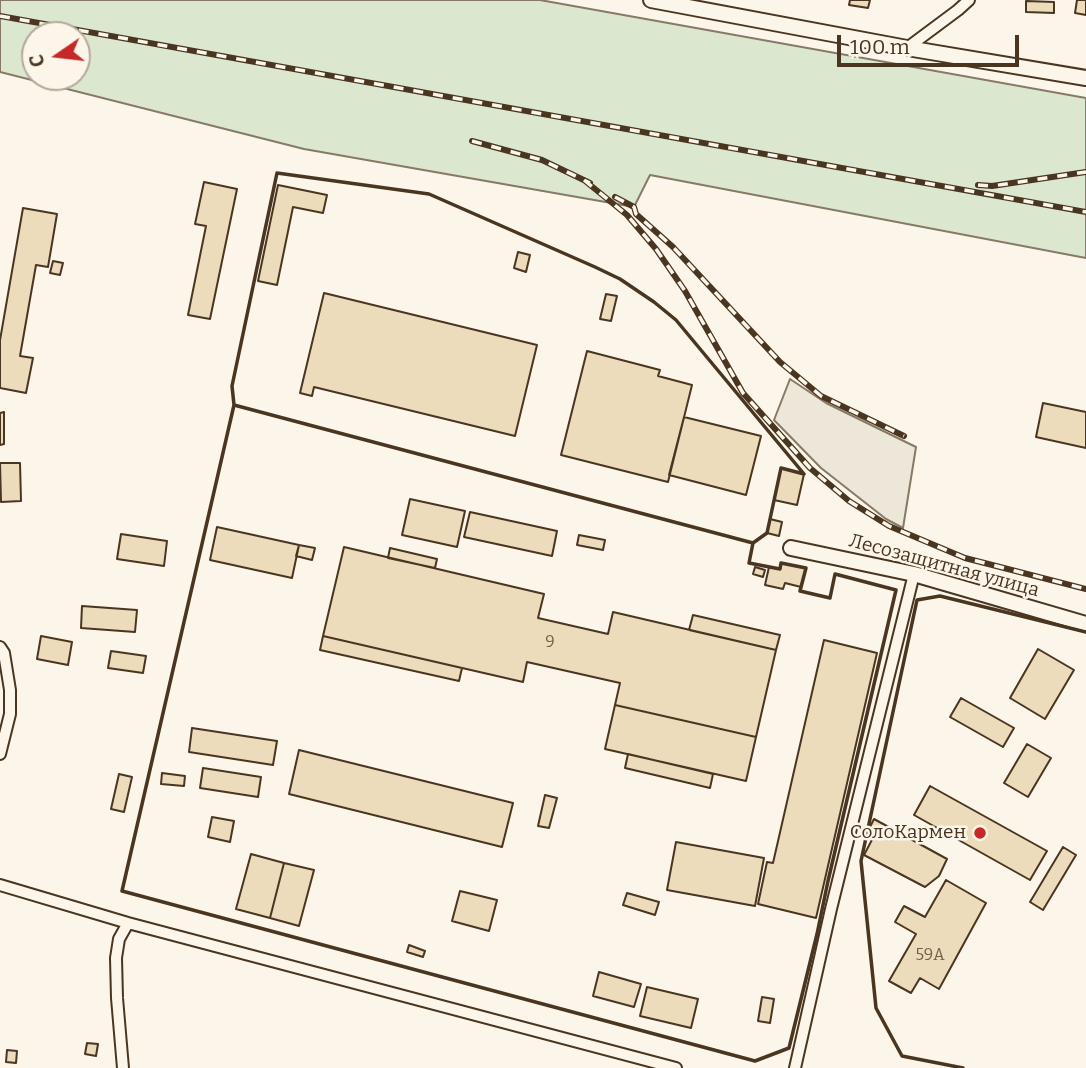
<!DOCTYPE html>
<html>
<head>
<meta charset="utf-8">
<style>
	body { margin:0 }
	#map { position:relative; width:1086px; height:1068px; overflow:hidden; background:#fbf6e9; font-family:Bitter,serif }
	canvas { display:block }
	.north { position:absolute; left:21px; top:21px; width:70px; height:70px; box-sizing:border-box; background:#fbf6e9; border:2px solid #b4a999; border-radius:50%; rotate:256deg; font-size:19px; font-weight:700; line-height:28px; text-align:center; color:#4a3520 }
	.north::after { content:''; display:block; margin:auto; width:24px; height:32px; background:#c62828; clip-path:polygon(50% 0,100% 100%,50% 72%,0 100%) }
	.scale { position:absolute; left:837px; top:35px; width:182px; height:32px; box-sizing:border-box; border:4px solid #4a3520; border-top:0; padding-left:9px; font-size:21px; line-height:24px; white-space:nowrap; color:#4a3520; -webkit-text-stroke:5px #fbf6e9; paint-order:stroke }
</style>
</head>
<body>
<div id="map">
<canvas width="1086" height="1068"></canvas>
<div class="north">С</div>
<div class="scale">100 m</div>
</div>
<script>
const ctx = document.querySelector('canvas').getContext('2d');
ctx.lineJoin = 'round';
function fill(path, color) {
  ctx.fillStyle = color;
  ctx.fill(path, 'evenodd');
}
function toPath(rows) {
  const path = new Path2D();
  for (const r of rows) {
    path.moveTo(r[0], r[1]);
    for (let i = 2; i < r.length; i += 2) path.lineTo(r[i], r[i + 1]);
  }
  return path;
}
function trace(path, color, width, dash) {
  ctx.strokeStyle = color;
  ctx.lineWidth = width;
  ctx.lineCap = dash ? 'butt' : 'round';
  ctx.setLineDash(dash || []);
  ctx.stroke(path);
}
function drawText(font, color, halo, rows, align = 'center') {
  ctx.font = font + ' Bitter,serif';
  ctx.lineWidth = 5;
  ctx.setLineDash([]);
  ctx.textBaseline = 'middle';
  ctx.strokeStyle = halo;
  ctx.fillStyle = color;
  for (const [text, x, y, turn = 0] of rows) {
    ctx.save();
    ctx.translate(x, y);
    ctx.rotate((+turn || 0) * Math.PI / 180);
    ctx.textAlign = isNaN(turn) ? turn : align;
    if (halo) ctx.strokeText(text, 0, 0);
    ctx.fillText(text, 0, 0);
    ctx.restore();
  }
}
const green = toPath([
	[0,0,540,0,1086,98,1086,258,650,175,634,207,304,149,0,72,0,0],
	[35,35,77,35,77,77,35,77,35,35]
]);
fill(green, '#dce7d0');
trace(green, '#887966', 2);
const parking = toPath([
	[790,379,826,403,916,447,903,528,886,519,821,468,774,420,790,379]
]);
fill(parking, '#ede7d9');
trace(parking, '#887966', 2);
const building = toPath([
	[850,0,870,0,868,8,849,5,850,0],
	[1077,0,1086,0,1086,15,1075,13,1077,0],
	[1026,1,1054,2,1054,13,1026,12,1026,1],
	[204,182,237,189,210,319,188,315,206,226,195,224,204,182],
	[278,185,327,195,323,213,293,207,277,285,258,281,278,185],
	[23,208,57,214,48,267,36,265,20,356,33,358,26,393,0,388,0,340,23,208],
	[518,252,530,255,526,272,514,268,518,252],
	[53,261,63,263,60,275,50,273,53,261],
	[324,293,537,345,515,436,314,387,312,396,300,393,324,293],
	[606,294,617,296,611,321,600,319,606,294],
	[587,351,660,370,658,376,692,385,668,482,561,455,587,351],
	[1043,403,1086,412,1086,448,1036,437,1043,403],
	[4,412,4,444,0,445,0,413,4,412],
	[684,417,761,436,746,495,669,475,684,417],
	[0,463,20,463,21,501,1,502,0,463],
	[781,468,804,474,797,505,774,500,781,468],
	[410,499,465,511,457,547,402,535,410,499],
	[470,512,557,531,552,556,464,537,470,512],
	[770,519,782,522,779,536,767,533,770,519],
	[217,527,299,545,292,578,210,560,217,527],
	[121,534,167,541,164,566,117,559,121,534],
	[579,535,605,540,603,550,577,545,579,535],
	[299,545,315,548,312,560,296,556,299,545],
	[344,547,544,594,538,618,608,634,613,612,776,650,756,737,615,705,620,683,527,662,523,682,323,636,344,547],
	[390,548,437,559,435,568,388,558,390,548],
	[781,563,806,568,801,587,785,583,783,589,765,585,769,567,780,569,781,563],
	[755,567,765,570,763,577,753,574,755,567],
	[82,606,137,610,135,632,81,628,82,606],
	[693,615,780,635,776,650,689,630,693,615],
	[41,636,72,642,68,665,37,659,41,636],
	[323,636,462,668,459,681,320,650,323,636],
	[824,640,877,653,816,918,758,904,767,862,773,863,824,640],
	[1038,649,1074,670,1045,719,1010,698,1038,649],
	[111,651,146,656,143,673,108,668,111,651],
	[961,698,1014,728,1003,747,950,717,961,698],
	[615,705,756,737,746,781,605,749,615,705],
	[192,728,277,741,273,765,189,752,192,728],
	[1027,744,1051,758,1028,797,1004,783,1027,744],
	[299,750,513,803,502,847,289,794,299,750],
	[628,754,713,774,710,788,625,768,628,754],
	[203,768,261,777,258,797,200,788,203,768],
	[162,773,185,776,184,786,161,784,162,773],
	[119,774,132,777,124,812,111,809,119,774],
	[930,786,1047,851,1030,880,914,815,930,786],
	[545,795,557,798,549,828,538,826,545,795],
	[212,817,234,821,230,842,208,837,212,817],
	[874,819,947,859,939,876,925,887,864,855,874,836,867,833,874,819],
	[676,842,764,858,755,906,667,890,676,842],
	[1063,847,1076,855,1043,910,1030,902,1063,847],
	[251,854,284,863,270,918,236,909,251,854],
	[284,863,314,870,299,926,270,918,284,863],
	[946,880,986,903,939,989,920,978,911,993,889,981,916,934,895,922,904,906,925,917,946,880],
	[460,891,497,900,489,931,452,921,460,891],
	[627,893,659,902,655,915,623,905,627,893],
	[409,945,425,951,423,957,407,952,409,945],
	[599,972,641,984,634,1007,593,996,599,972],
	[647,987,698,999,691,1028,640,1016,647,987],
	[762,997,774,999,770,1023,758,1021,762,997],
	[87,1043,98,1044,96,1056,85,1054,87,1043],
	[7,1050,17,1051,16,1063,6,1062,7,1050]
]);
fill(building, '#ecdcbc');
trace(building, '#4a3520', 2);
const minor = toPath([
	[907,48,958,10,969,0],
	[0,647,4,653,10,690,10,714,0,754],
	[0,885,128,923,676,1068],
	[123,1068,117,998,116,958,119,939,128,923],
	[795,1068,831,909,914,574]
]);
const tertiary = toPath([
	[651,0,907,48,1086,78],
	[791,548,914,574,1086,624]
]);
trace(minor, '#4a3520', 14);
trace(tertiary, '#4a3520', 18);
trace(minor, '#fbf6e9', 10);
trace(tertiary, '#fbf6e9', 14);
const rail = toPath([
	[0,16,1086,212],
	[472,141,542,160,590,183],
	[584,180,627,215,656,249,685,291,743,393,810,468,849,501,889,526,965,558,1086,589],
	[978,185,992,186,1086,172],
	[615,197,634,207,636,214,673,247,780,362,821,396,904,436]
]);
trace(rail, '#4a3520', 6);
trace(rail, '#fbf6e9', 3.5, [10]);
trace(toPath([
	[277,173,429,194,595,267,620,279,654,302,676,320,804,474,781,468,767,533,753,543,234,405,232,386,277,173],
	[234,405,753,543,749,563,780,569,781,563,806,568,800,591,830,598,835,574,896,590,828,881,817,934,789,1048,755,1061,122,891,234,405],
	[963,1068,902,1056,876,1008,861,861,917,600,940,596,1086,632]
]), '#4a3520', 3.5);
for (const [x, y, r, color] of [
	[980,833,7,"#c62828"]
]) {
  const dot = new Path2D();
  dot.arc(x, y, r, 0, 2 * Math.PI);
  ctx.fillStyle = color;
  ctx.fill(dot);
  trace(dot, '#fbf6e9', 2.5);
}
drawText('16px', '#725f47', null, [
	["9",550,643],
	["59А",930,956]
]);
drawText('19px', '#4a3520', '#fbf6e9', [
	["Лесозащитная улица",944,566,15]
]);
drawText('19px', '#4a3520', '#fbf6e9', [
	["СолоКармен",966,833]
], 'right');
</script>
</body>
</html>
